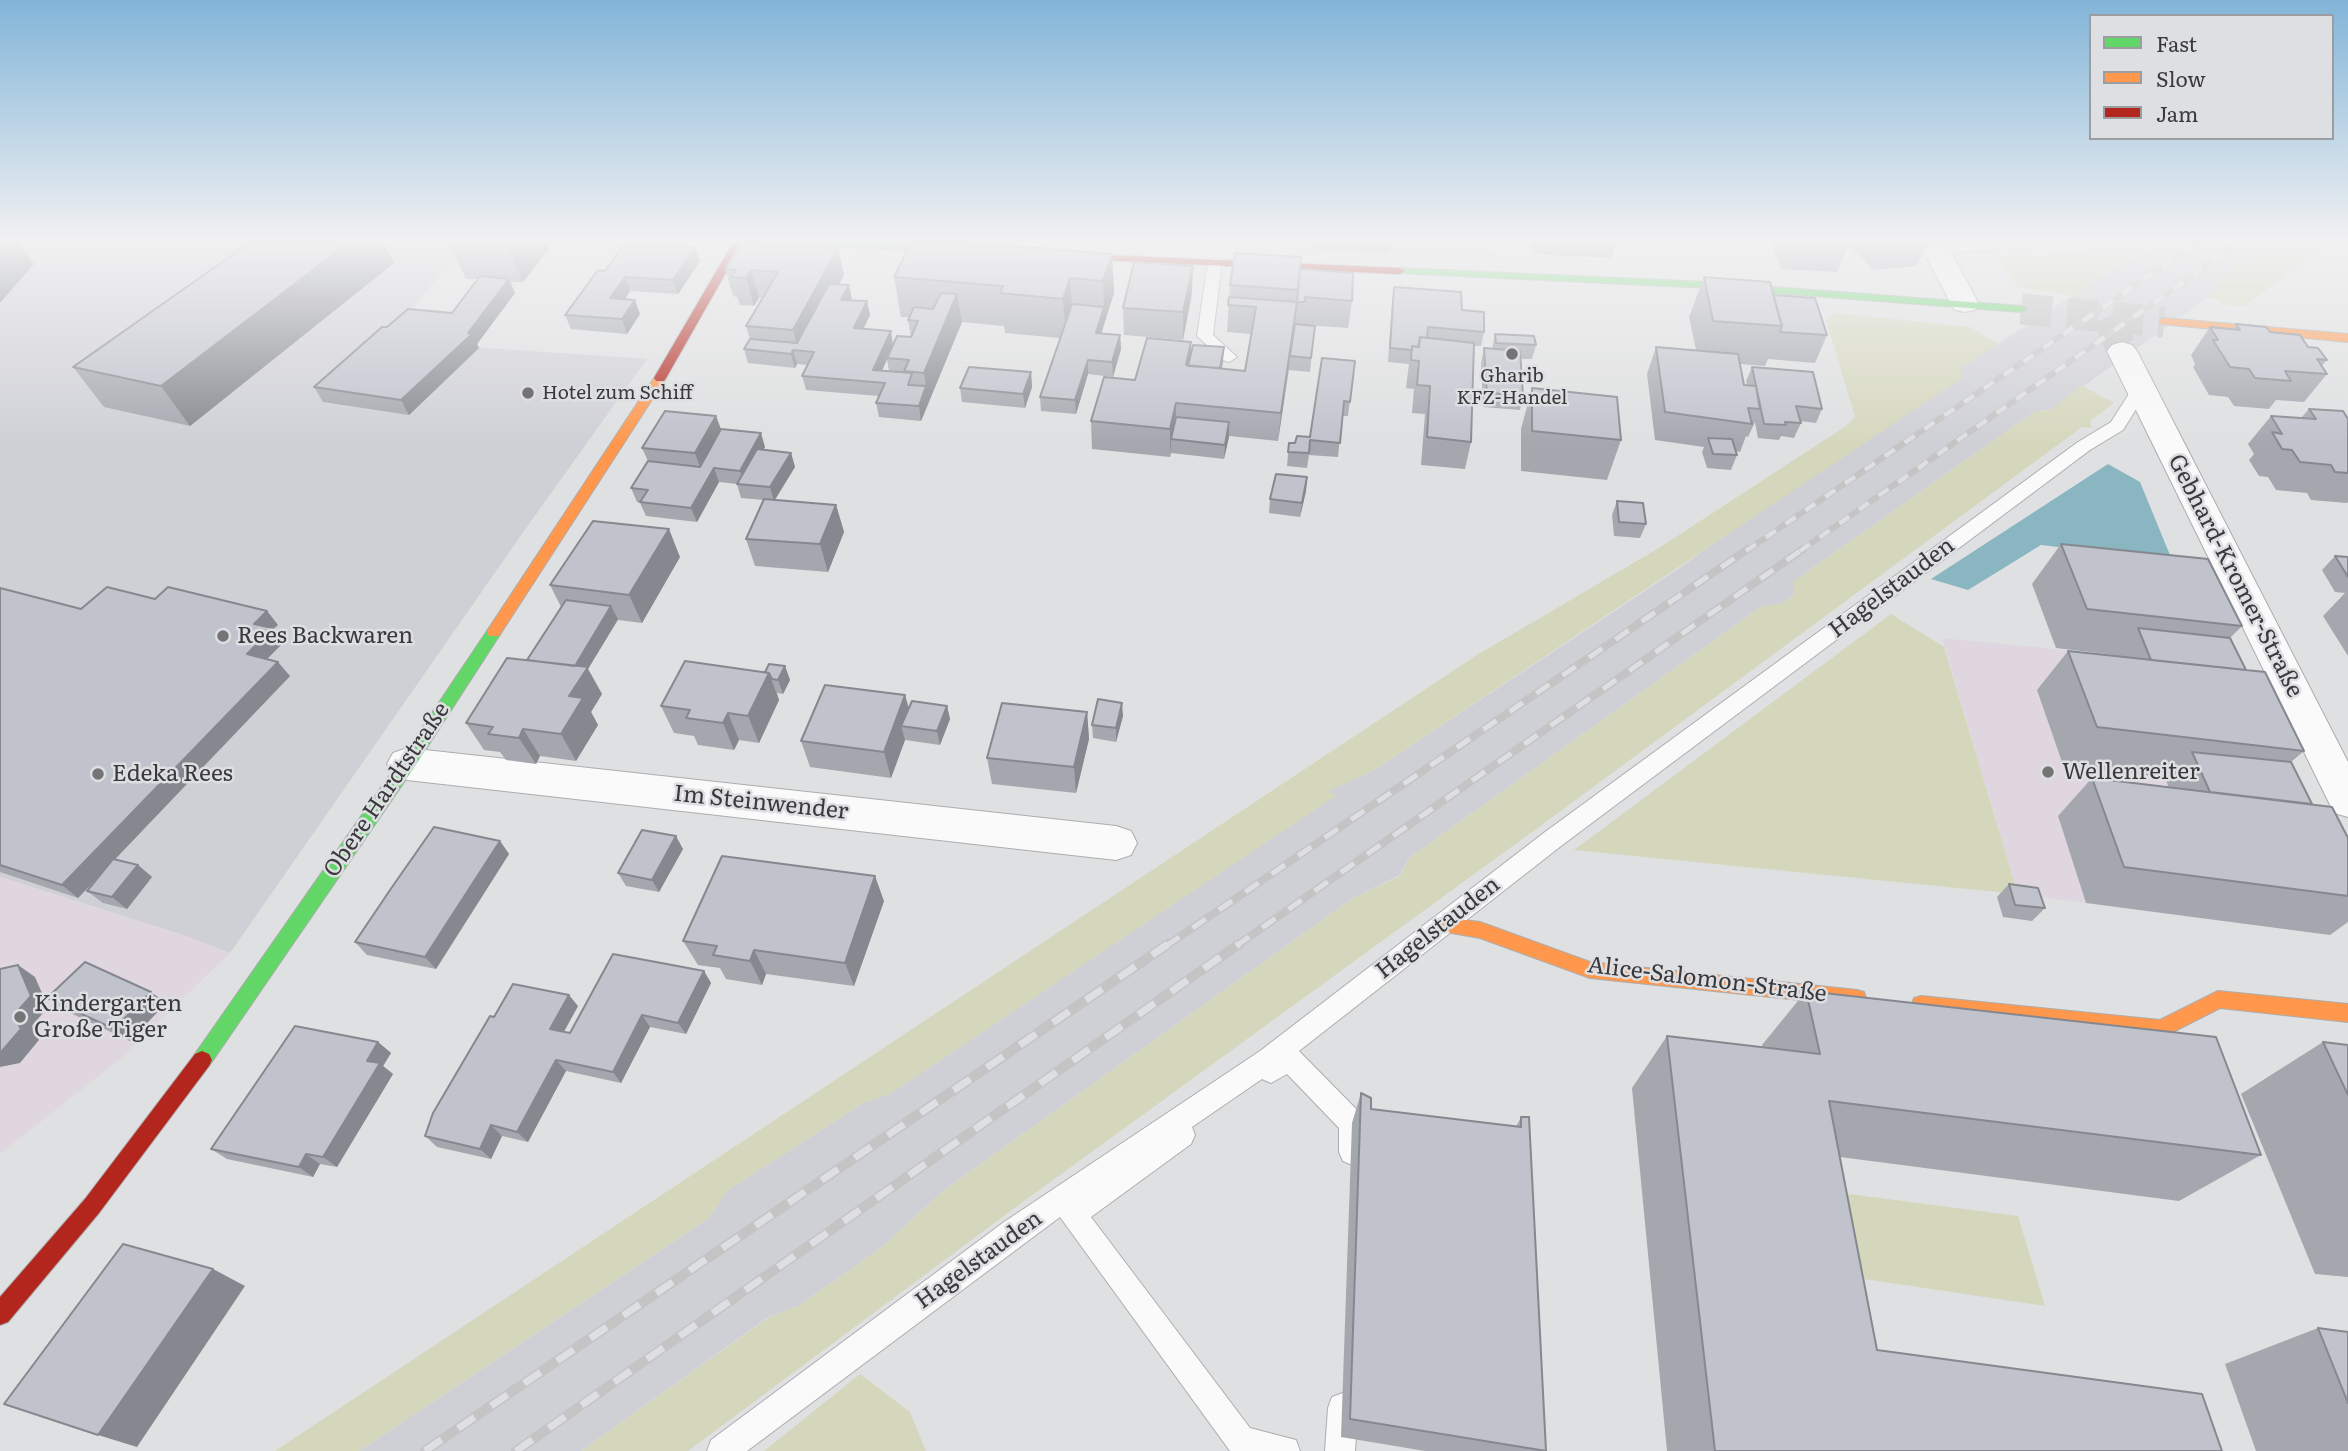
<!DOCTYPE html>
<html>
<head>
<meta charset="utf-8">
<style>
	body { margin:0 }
	#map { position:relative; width:2348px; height:1451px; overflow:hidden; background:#dfe0e1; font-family:Literata,serif }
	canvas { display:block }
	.legend { position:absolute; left:2089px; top:14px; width:245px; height:126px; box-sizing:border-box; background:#dedfe2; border:2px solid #9c9da0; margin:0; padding:9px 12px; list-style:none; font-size:21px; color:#3a3a3c }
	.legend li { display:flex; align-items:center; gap:14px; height:35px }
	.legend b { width:35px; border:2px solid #9c9da0 }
</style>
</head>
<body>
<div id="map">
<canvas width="2348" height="1451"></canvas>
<ul class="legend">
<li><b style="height:9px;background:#63d668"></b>Fast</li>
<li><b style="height:9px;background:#ff974d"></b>Slow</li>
<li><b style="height:9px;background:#b3261e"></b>Jam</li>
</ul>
</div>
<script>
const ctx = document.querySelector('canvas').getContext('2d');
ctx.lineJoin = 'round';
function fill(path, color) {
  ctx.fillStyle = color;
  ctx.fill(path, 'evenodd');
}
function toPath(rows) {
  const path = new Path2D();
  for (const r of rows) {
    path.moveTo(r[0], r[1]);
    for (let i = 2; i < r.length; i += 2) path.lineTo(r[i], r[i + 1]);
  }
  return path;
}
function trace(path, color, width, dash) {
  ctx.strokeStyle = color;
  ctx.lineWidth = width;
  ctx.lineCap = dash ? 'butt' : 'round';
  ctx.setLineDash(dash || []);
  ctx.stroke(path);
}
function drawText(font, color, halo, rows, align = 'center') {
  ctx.font = font + ' Literata,serif';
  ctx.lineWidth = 5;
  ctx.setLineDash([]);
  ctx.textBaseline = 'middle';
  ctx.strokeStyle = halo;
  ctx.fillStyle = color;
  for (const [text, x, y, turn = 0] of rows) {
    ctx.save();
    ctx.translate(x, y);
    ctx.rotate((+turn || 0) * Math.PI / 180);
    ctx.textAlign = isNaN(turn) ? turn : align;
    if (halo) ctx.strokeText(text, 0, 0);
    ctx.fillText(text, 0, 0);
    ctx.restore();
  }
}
fill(toPath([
	[0,241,411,241,472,245,435,281,385,341,647,359,524,531,230,953,186,936,0,877],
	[1137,241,1482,241,1497,259,1245,247],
	[2166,241,2281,241,2272,247,2258,249,2217,280,2222,288,2050,410,2036,411,2028,416,1794,581,1794,596,1781,604,1762,606,1409,858,1400,875,1353,898,944,1190,881,1248,798,1306,767,1318,581,1451,359,1451,709,1218,727,1191,863,1103,890,1094,1335,796,1327,791,1373,771,1678,569,1959,369,2140,252,2150,251]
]), '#cfd0d6');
fill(toPath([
	[1942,638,2114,655,2133,701,2037,691,2063,765,2165,778,2188,832,2058,816,2086,903,2018,894],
	[0,877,186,936,230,953,120,1059,0,1154]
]), '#e0d6e0');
fill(toPath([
	[2105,241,2166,241,2150,251,2140,252,2073,296,2018,287,1996,257,2086,252],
	[2281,241,2334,241,2244,306,2226,305,2209,296,2222,288,2217,279,2258,249,2272,247],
	[1834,313,1970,327,1998,344,1960,369,1962,378,1373,771,1328,791,1336,796,890,1094,863,1103,727,1191,709,1218,359,1451,275,1451,1477,655,1659,548,1846,426,1855,417,1826,320],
	[2081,385,2114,403,2090,421,2092,428,2082,427,1539,827,1020,1204,688,1451,581,1451,768,1318,798,1306,881,1248,944,1190,1353,898,1400,876,1409,858,1762,606,1781,604,1794,596,1794,581,2028,416,2036,411,2050,410],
	[1891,614,1944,647,2018,894,1574,850],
	[1826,1191,2018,1216,2045,1306,1851,1277],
	[860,1374,910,1412,926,1451,764,1451]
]), '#d5d7bd');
fill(toPath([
	[2108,464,2140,482,2172,560,2041,545,1968,590,1931,579]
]), '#8ab6c1');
trace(toPath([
	[2108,317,2122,351]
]), '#bebfc0', 31, [31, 15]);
trace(toPath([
	[2021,309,2164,322]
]), '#bebfc0', 31, [31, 15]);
const lane = toPath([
	[1215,258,1222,262,1213,335,1237,357,1229,362,1223,360,1197,336,1208,262,1215,258],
	[2140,385,2148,390,2123,430,2090,450,1561,846,1299,1051,1361,1114,1365,1123,1365,1152,1361,1161,1352,1165,1343,1161,1339,1152,1339,1128,1287,1074,1271,1083,1262,1079,1192,1127,1195,1135,1191,1144,1091,1217,1250,1428,1296,1440,1300,1451,1230,1451,1060,1217,747,1451,707,1451,711,1440,1004,1222,1260,1051,1545,832,2078,442,2111,422,2134,386,2140,385],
	[1343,1393,1354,1397,1358,1408,1355,1451,1325,1451,1328,1408,1332,1397,1343,1393]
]);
const street = toPath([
	[1918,241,2036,241,2032,247,2023,249,1951,252,1979,304,1975,310,1965,312,1955,310,1951,304,1918,241],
	[2122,342,2132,345,2137,351,2348,762,2348,817,2334,813,2107,351,2112,345,2122,342],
	[407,748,1116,826,1131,831,1137,843,1131,855,1116,860,407,780,393,775,387,764,393,753,407,748]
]);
const fast = toPath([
	[784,241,849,241,961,247,967,250,961,253,789,244,784,241],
	[1399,268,1709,282,2021,306,2027,309,2021,312,1709,288,1395,273,1395,269,1399,268],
	[494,627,499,628,501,632,499,636,413,769,209,1066,202,1069,195,1066,192,1060,195,1054,401,759,489,628,494,627]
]);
const slow = toPath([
	[2164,318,2348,334,2348,342,2160,324,2160,320,2164,318],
	[660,374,666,378,499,636,489,636,487,632,489,628,654,378,660,374],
	[1441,917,1480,922,1590,962,1857,990,1864,992,1866,998,1864,1004,1857,1006,1590,978,1480,938,1435,930,1432,925,1435,920,1441,917],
	[2218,991,2348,1004,2348,1022,2220,1008,2161,1038,1921,1012,1914,1010,1912,1004,1914,998,1921,996,2160,1020,2218,991]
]);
const jam = toPath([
	[734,241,744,241,666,378,664,381,656,381,654,378,734,241],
	[1060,253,1399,268,1405,271,1399,274,1056,258,1054,256,1060,253],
	[202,1051,209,1054,212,1060,209,1066,99,1213,8,1322,0,1325,0,1297,85,1199,195,1054,202,1051]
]);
trace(lane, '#acadae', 2);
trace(street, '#acadae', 2);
trace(fast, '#acadae', 2);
trace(slow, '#acadae', 2);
trace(jam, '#acadae', 2);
fill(lane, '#fafafa');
fill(street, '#fafafa');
fill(fast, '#63d668');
fill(slow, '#ff974d');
fill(jam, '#b3261e');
const railFar2 = toPath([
	[1746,551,2200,241],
	[1800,551,2242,241]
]);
const railFar1 = toPath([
	[1166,946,1748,549],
	[1236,946,1803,549]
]);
const rail = toPath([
	[425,1451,1168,944],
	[516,1451,1239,944]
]);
trace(railFar2, '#c4c4c5', 6);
trace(railFar1, '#c4c4c5', 8);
trace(rail, '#c4c4c5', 10);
trace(railFar2, '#dedfe2', 4.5, [12]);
trace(railFar1, '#dedfe2', 5, [16]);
trace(rail, '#dedfe2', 7, [20]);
fill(toPath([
	[448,241,546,241,549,249,523,282,510,282,515,293,477,344,479,348,409,415,323,402,314,387,387,327,452,313,478,279,466,279],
	[1318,241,1390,241,1388,253,1317,249],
	[1530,241,1617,241,1612,258,1532,254],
	[1773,241,1929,241,1917,266,1873,270,1849,245,1837,272,1781,269,1772,244],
	[838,248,844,275,839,285,852,299,851,300,867,301,870,315,863,329,893,344,911,337,908,320,910,317,901,317,894,277,1112,254,1114,293,1101,334,1120,335,1121,349,1113,377,1088,374,1076,414,1041,411,1040,397,1060,338,1005,333,1004,326,962,322,921,421,879,417,876,403,879,396,806,390,802,376,807,365,797,364,795,368,748,363,744,349,750,339,746,326,763,298,759,298,754,306,740,305,737,297,733,296,725,269],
	[887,360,889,371,882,371],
	[700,261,678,294,630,291,625,299,640,314,627,334,571,329,565,315,605,271],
	[394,263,190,426,104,407,73,367],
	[1300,269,1352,301,1348,328,1303,325,1315,326,1310,372,1289,370,1278,441,1229,436,1224,459,1171,453,1170,457,1092,449,1091,421,1135,380,1191,342,1191,353,1224,347,1222,369,1245,371,1251,334,1227,332,1230,285],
	[1704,277,1773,295,1827,335,1815,363,1768,359,1765,366,1740,364,1744,385,1747,385,1746,381,1752,367,1822,409,1816,423,1800,421,1801,423,1794,438,1781,436,1779,440,1758,438,1755,422,1748,437,1746,436,1740,452,1736,451,1737,455,1731,470,1707,468,1702,452,1704,447,1655,440,1647,374,1656,347,1696,350,1689,317],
	[1394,287,1462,310,1484,332,1481,346,1474,346,1471,442,1465,469,1421,465,1425,414,1412,413,1414,389,1406,388,1409,364,1388,362,1392,301],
	[1192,293,1183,340,1124,335,1123,308],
	[2236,324,2270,332,2308,347,2327,360,2322,366,2327,374,2304,402,2276,400,2269,409,2234,406,2228,397,2209,395,2193,367,2195,364,2191,355,2210,327,2232,329],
	[1495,334,1536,345,1532,359,1520,359,1523,395,1520,410,1483,407,1481,363,1484,348,1492,349],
	[1355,361,1348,416,1342,416,1338,457,1309,455,1307,468,1287,466,1289,443,1295,443,1310,437],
	[1031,372,1032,387,1025,408,962,402,960,388],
	[1532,388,1621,440,1607,480,1521,471,1521,429],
	[2309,409,2348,419,2348,502,2347,503,2311,500,2307,493,2276,490,2268,477,2259,476,2249,460,2254,454,2248,444,2271,416,2301,418],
	[716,416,721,429,765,447,763,450,791,453,795,467,775,500,836,505,844,532,828,572,755,566,746,539,764,500,741,498,737,484,719,482,697,522,646,516,640,503,637,502,631,488,648,461,642,448],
	[1307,477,1306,491,1300,517,1269,513,1270,499],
	[1617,501,1646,524,1640,538,1614,536,1612,515],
	[2061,544,2242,626,2230,638,2246,670,2304,751,2291,762,2312,804,2348,838,2348,922,2330,935,2086,903,2058,816,2092,778,2169,788,2165,778,2063,765,2037,690,2068,651,2115,656,2114,655,2056,648,2032,584],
	[2335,556,2348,557,2348,656,2323,616,2345,593,2335,592,2322,570],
	[680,557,642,623,618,620,588,669,602,694,591,712,598,725,576,761,540,756,536,764,506,760,500,752,484,750,466,723,527,660,561,607,550,585],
	[0,588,81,609,155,599,267,611,278,625,273,629,284,642,267,659,290,676,115,859,138,865,152,877,127,909,103,903,87,891,103,871,78,898,0,872],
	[785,666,790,680,783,694,777,693,779,700,759,743,739,740,734,750,698,745,694,736,674,733,661,706],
	[905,695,909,708,947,706,950,719,940,745,905,740,891,778,810,767,801,741],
	[1087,712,1089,739,1076,793,992,784,987,758],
	[1123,716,1116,742,1093,738,1092,725],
	[500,841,509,854,436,969,367,955,355,942],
	[683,849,659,892,626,886,618,873],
	[2009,884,2045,908,2032,921,2003,917,1997,897],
	[884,901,854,986,766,974,762,985,726,979,720,968,698,965,683,941],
	[704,971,711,983,686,1034,650,1027,621,1083,566,1071,528,1142,502,1136,491,1159,437,1147,425,1136,494,1017,578,1006,564,1032,570,1033],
	[1806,991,2261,1155,2179,1201,1840,1157,1877,1350,2222,1451,1667,1451,1632,1088,1667,1036,1763,1047,1762,1045],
	[47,998,166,1003,130,1041,64,1010],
	[378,1042,391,1053,383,1066,393,1074,337,1167,320,1164,313,1177,227,1159,211,1149],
	[2323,1042,2348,1045,2348,1277,2315,1274,2241,1094],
	[1361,1093,1371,1109,1516,1127,1521,1117,1546,1451,1425,1451,1341,1437,1352,1123],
	[2318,1328,2348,1332,2348,1451,2256,1451,2225,1364]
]), '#a5a7af');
fill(toPath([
	[10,241,16,241,34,264,0,303,0,251],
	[351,241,382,241,394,263,190,426,161,386],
	[508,241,546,241,549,249,523,282,506,243],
	[695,247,700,261,678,294,673,280],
	[838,248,844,275,804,351,799,351,793,330],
	[1112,254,1114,293,1097,347,1096,333,1104,307,1103,281],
	[1193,266,1192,293,1183,340,1183,312],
	[751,270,759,298,754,306,746,278],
	[625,277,630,291,616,312,610,298],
	[1070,278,1073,318,1066,338,1063,299],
	[509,279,515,293,477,344,479,348,409,415,401,400,468,333],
	[849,285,852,299,844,314,841,300],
	[957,294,962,322,921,421,919,406,926,386,924,373],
	[635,300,640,314,627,334,622,319],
	[867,301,870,315,857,342,854,328],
	[1297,302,1294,330,1278,441,1281,413],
	[891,331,893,345,877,382,873,370],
	[1120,335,1121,349,1113,377,1112,362],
	[1191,342,1191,370,1186,365],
	[1224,347,1223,361,1217,396,1218,382],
	[793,350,797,364,795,368,791,354],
	[1088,360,1088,374,1076,414,1075,400],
	[1031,372,1032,387,1025,408,1023,394],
	[1176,403,1176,431,1171,439,1170,457,1170,429],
	[716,416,726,444,705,481,695,453],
	[1229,422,1229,437,1224,459,1225,445],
	[761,433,765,447,745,485,740,471],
	[791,453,795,467,774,501,770,487],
	[714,468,719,482,697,522,691,508],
	[1307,477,1306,491,1300,517,1302,503],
	[836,505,844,532,828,572,820,544],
	[669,529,680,557,642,623,629,595],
	[611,606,618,619,588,669,602,694,591,712,598,725,576,761,561,734,569,696,570,673],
	[267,611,278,625,273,629,284,642,258,668,247,654,254,624],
	[278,662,290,676,78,898,62,885],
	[785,666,790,680,783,694,778,680],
	[769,673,779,700,759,743,748,716],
	[905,695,912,722,901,726,905,740,891,778,884,752],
	[1122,703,1123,716,1116,742,1116,728],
	[947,706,950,719,940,745,937,731],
	[1087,712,1089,739,1076,793,1074,767],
	[728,713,739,740,734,750,723,723],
	[523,729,540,756,536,764,519,738],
	[676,836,683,849,659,892,652,880],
	[500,841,509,854,436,969,425,957],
	[138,865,152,877,127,909,112,897],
	[875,876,884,901,854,986,845,963],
	[754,950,766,974,762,985,750,961],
	[18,965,35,977,48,1007,32,1026,39,1040,20,1063,0,1067,0,1052],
	[704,971,711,983,686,1034,678,1023],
	[151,992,166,1003,130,1041,114,1029],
	[569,995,578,1006,559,1040,550,1029],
	[642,1015,650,1027,621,1083,613,1072],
	[378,1042,391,1053,383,1066,393,1074,337,1167,323,1157,367,1061],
	[556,1060,566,1071,528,1142,517,1132],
	[491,1125,502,1136,491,1159,480,1149],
	[306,1154,320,1164,313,1177,299,1167],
	[213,1269,245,1286,137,1447,98,1435]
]), '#86888f');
const building = toPath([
	[0,241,10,241,0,251,0,241],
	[252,241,351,241,161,386,73,367,252,241],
	[471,241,508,241,506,243,471,241],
	[742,241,838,248,793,330,746,326,778,272,751,270,746,278,731,277,736,270,725,269,742,241],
	[912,241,953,241,1112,254,1103,281,1070,278,1063,299,1000,293,1003,286,894,277,912,241],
	[1791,241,1848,241,1849,245,1792,241,1791,241],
	[1884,241,1904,241,1886,243,1884,241],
	[626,242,695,247,673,280,625,277,610,298,635,300,622,319,565,315,598,270,605,271,626,242],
	[1235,253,1301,257,1298,290,1230,285,1235,253],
	[1134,262,1193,266,1183,312,1123,308,1134,262],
	[1300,269,1353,273,1352,301,1305,297,1305,302,1297,302,1300,269],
	[480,276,509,279,468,333,472,334,401,400,314,387,382,327,387,327,408,309,452,313,480,276],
	[1704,277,1770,282,1782,326,1713,321,1704,277],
	[829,284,849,285,841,300,867,301,854,328,891,331,873,370,912,373,908,385,926,386,919,406,876,403,885,383,802,376,814,352,793,350,791,354,744,349,750,339,797,343,829,284],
	[1394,287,1461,292,1462,310,1484,312,1484,332,1428,327,1427,338,1420,337,1418,347,1412,346,1412,350,1390,348,1394,287],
	[941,293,957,294,924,373,904,371,909,360,887,358,897,336,911,337,918,321,908,320,914,307,933,309,941,293],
	[1773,295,1815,298,1827,335,1780,332,1782,326,1773,295],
	[1229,297,1297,302,1281,413,1176,403,1170,429,1091,421,1104,377,1135,380,1147,338,1191,342,1186,365,1245,371,1256,307,1228,305,1229,297],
	[1072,304,1104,307,1096,333,1120,335,1112,362,1088,360,1075,400,1040,397,1072,304],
	[1295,324,1315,326,1311,358,1290,356,1295,324],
	[2236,324,2266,327,2270,332,2300,335,2308,347,2318,348,2327,360,2317,359,2327,374,2285,371,2291,381,2255,378,2249,369,2230,367,2213,340,2218,340,2210,327,2240,330,2236,324],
	[1495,334,1534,336,1536,345,1496,343,1495,334],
	[1420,337,1474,343,1471,442,1427,437,1430,386,1417,385,1419,361,1411,360,1412,346,1419,347,1420,337],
	[1193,345,1224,347,1220,368,1188,366,1193,345],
	[1656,347,1738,354,1744,385,1756,386,1760,409,1748,408,1752,424,1665,412,1656,347],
	[1484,348,1520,351,1523,395,1487,393,1484,348],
	[1322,358,1355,361,1350,402,1344,401,1340,443,1310,440,1309,453,1288,452,1289,443,1295,443,1297,436,1310,437,1322,358],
	[969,367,1031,372,1023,394,960,388,969,367],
	[1752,367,1813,372,1822,409,1796,406,1801,423,1785,422,1786,425,1764,424,1752,367],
	[1532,388,1617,397,1621,440,1532,431,1532,388],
	[2309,409,2343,411,2348,419,2348,473,2335,472,2331,465,2300,462,2292,450,2282,449,2272,432,2282,434,2271,416,2316,419,2309,409],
	[665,411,716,416,695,453,642,448,665,411],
	[1176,417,1229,422,1225,445,1171,439,1176,417],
	[721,429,761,433,740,471,714,468,691,508,640,502,648,490,631,488,648,461,700,467,721,429],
	[1708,438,1732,439,1737,455,1713,454,1708,438],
	[757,449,791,453,770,487,737,484,757,449],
	[1276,474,1307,477,1302,503,1270,499,1276,474],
	[764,499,836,505,820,544,746,539,764,499],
	[1617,501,1643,503,1646,524,1619,522,1617,501],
	[593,521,669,529,629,595,550,585,593,521],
	[2061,544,2208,559,2242,626,2087,609,2061,544],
	[2335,556,2348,557,2348,577,2335,556],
	[107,587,155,599,168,587,267,611,254,624,273,628,247,654,278,662,62,885,0,865,0,588,81,609,107,587],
	[566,600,611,606,575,666,527,660,566,600],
	[2138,628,2230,638,2246,670,2151,660,2138,628],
	[2068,651,2265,672,2304,751,2097,727,2068,651],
	[507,658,588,667,569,696,583,698,561,734,523,729,519,738,488,734,493,727,466,723,507,658],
	[685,661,769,673,748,716,728,713,723,723,686,718,690,710,661,706,685,661],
	[769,664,785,666,778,680,772,679,769,673,765,672,769,664],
	[825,685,905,695,884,752,801,741,825,685],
	[1098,699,1122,703,1116,728,1092,725,1098,699],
	[912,701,947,706,937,731,901,726,912,701],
	[1002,703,1087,712,1074,767,987,758,1002,703],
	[2192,752,2291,762,2312,804,2210,792,2192,752],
	[2092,778,2332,807,2348,838,2348,896,2124,867,2092,778],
	[434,827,500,841,425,957,355,942,390,890,434,827],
	[642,830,676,836,652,880,618,873,642,830],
	[722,856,875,876,845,963,754,950,750,961,713,955,717,946,683,941,722,856],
	[113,859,138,865,112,897,87,891,113,859],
	[2009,884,2038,888,2045,908,2015,905,2009,884],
	[613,954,704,971,678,1023,642,1015,613,1072,556,1060,517,1132,491,1125,480,1149,425,1136,433,1113,490,1016,494,1017,513,984,569,995,550,1029,570,1033,613,954],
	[85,962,151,992,114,1029,47,998,85,962],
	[18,965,31,996,14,1015,21,1029,2,1051,0,1052,0,969,18,965],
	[1806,991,2216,1037,2261,1155,1829,1101,1877,1350,2202,1394,2222,1451,1715,1451,1667,1036,1820,1054,1806,991],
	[295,1026,378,1042,367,1061,380,1063,323,1157,306,1154,299,1167,211,1149,295,1026],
	[2323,1042,2348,1045,2348,1095,2323,1042],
	[1361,1093,1371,1098,1371,1109,1521,1127,1521,1117,1529,1117,1546,1451,1350,1419,1361,1093],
	[123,1244,213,1269,98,1435,4,1404,123,1244],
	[2318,1328,2348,1332,2348,1403,2318,1328]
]);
fill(building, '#c0c2cc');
trace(building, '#86888f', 2);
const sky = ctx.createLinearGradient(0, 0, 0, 444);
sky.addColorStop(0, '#82b5d8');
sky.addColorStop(0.54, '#f1f1f2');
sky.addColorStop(1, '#f1f1f200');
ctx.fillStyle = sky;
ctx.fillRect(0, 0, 2348, 444);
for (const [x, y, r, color] of [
	[1512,354,7,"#747476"],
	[528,393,7,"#747476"],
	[223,636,7,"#747476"],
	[2048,772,7,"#747476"],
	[98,774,7,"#747476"],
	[20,1017,7,"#747476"]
]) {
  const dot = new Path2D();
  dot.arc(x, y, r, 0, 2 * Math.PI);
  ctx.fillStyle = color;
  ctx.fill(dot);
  trace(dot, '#dedfe2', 2.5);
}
drawText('19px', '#3a3a3c', '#dedfe2', [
	["Gharib",1512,376],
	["KFZ-Handel",1512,398],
	["Hotel zum Schiff",542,393,"left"]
]);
drawText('23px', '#3a3a3c', '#dedfe2', [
	["Gebhard-Kromer-Straße",2235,576,63],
	["Hagelstauden",1892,588,-37],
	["Obere Hardtstraße",387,790,-56],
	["Im Steinwender",761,803,6],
	["Hagelstauden",1438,928,-38],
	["Alice-Salomon-Straße",1707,980,7],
	["Hagelstauden",979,1260,-36]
]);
drawText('23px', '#3a3a3c', '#dedfe2', [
	["Rees Backwaren",237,636],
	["Wellenreiter",2062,772],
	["Edeka Rees",112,774],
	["Kindergarten",34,1004],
	["Große Tiger",34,1030]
], 'left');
</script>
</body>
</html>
